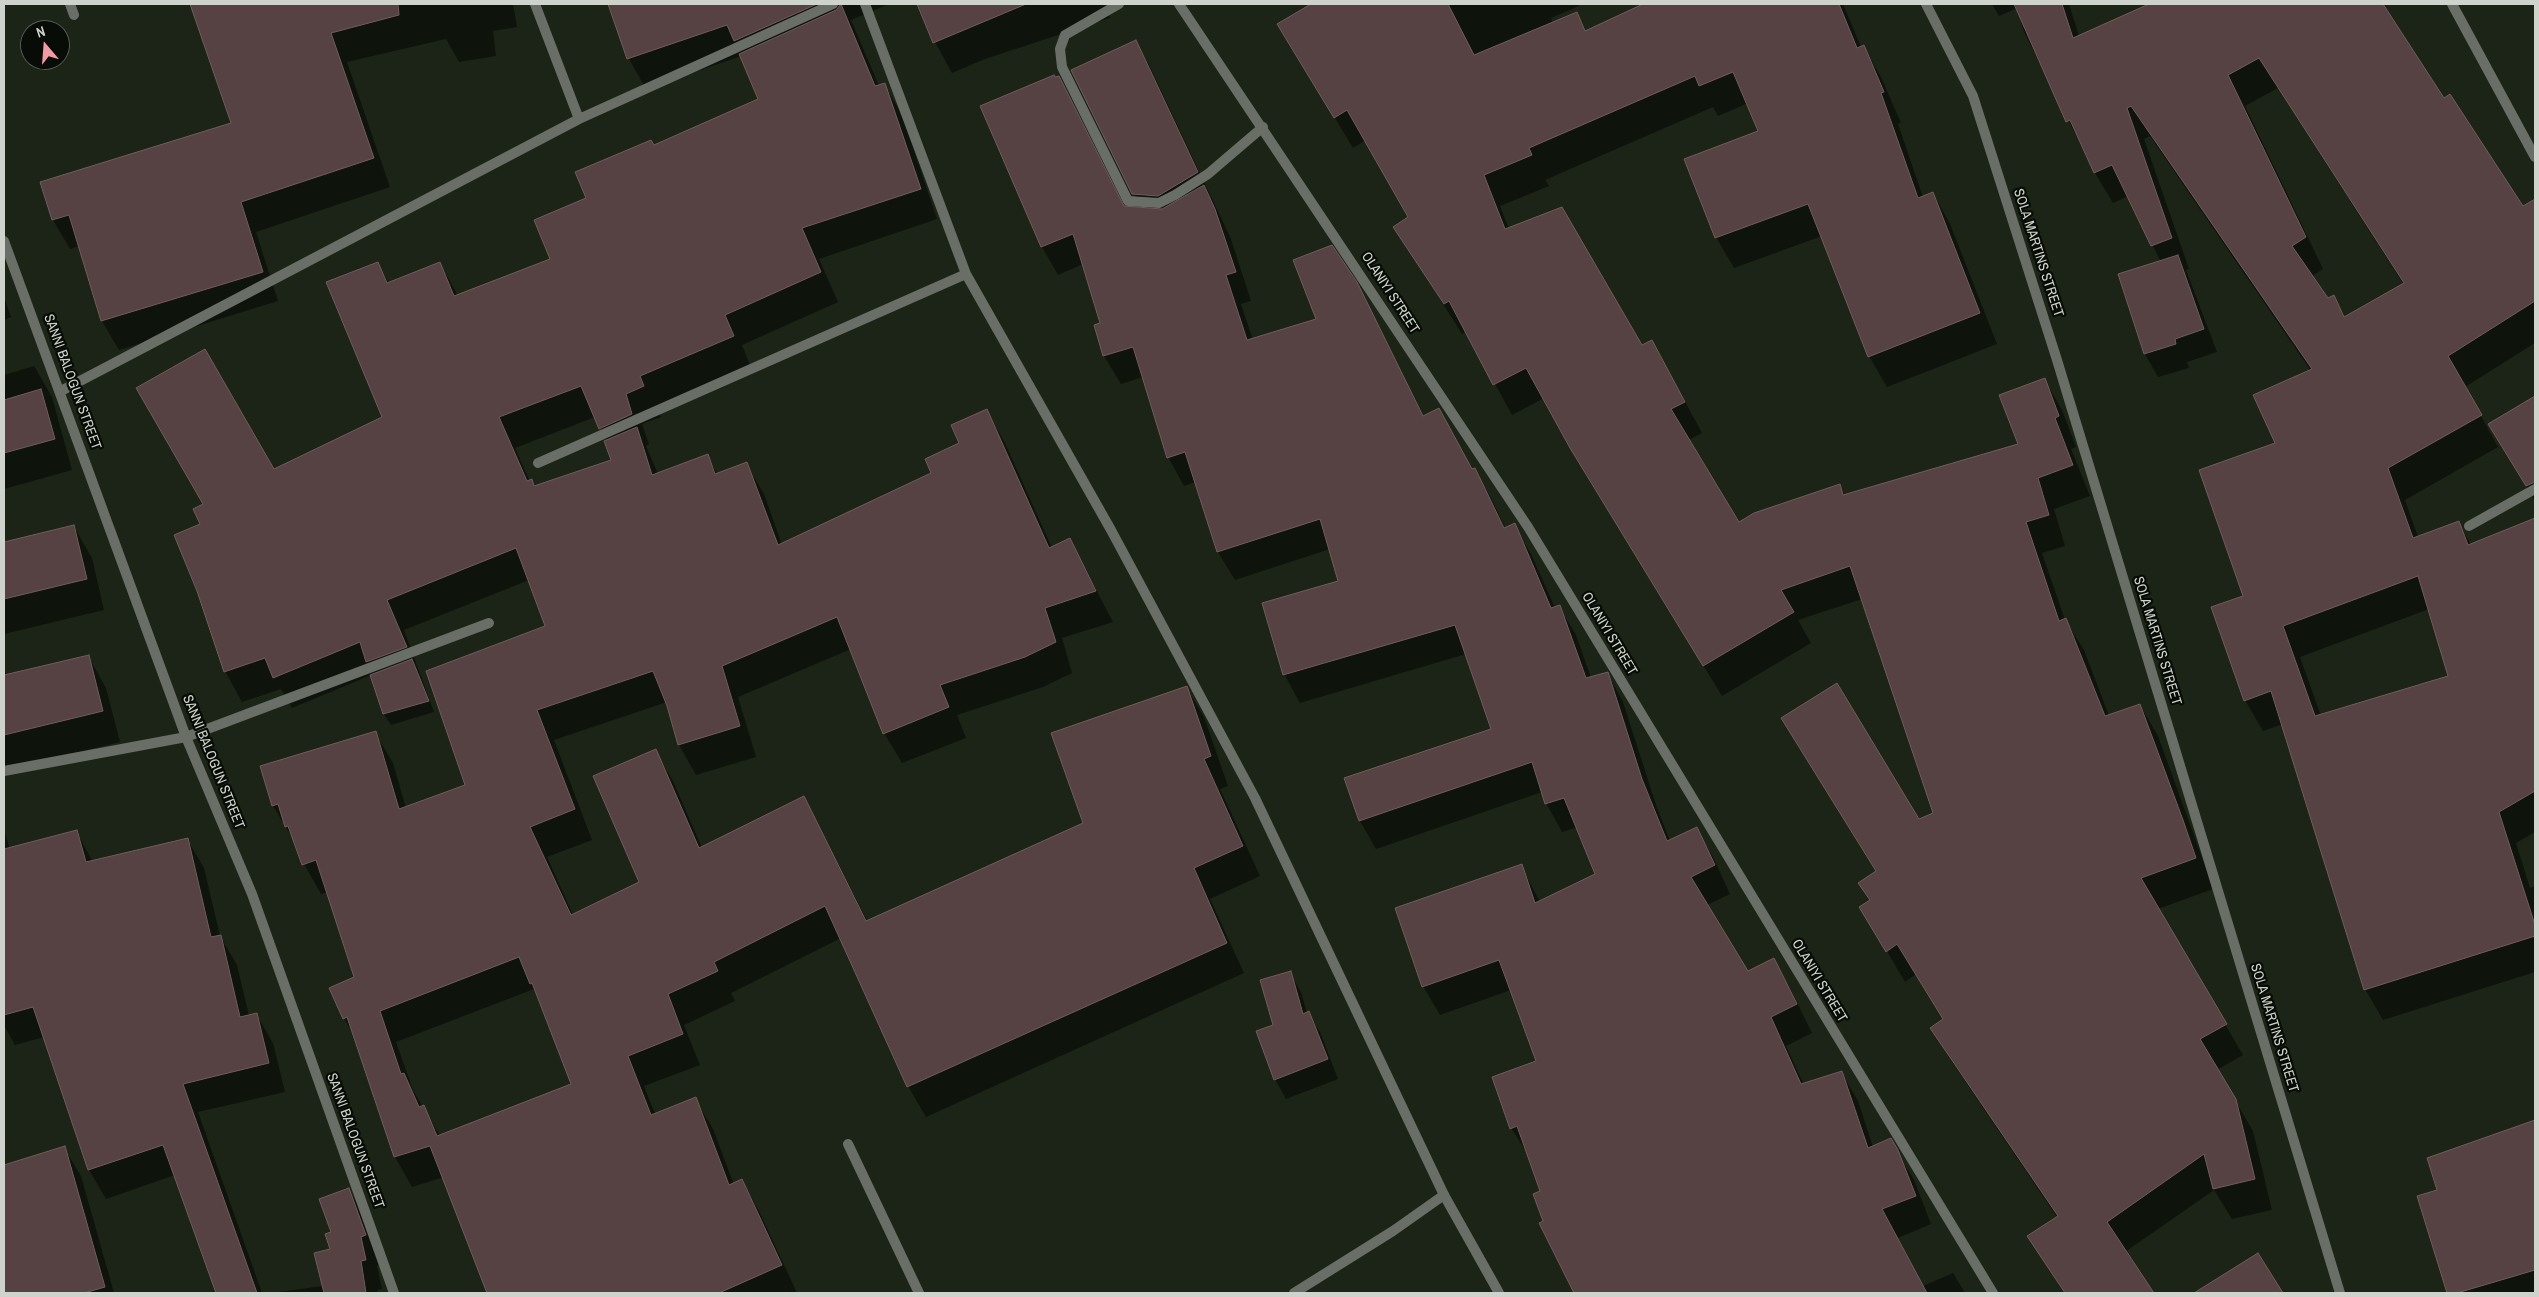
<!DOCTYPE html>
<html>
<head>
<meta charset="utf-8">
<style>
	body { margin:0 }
	#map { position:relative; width:2539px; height:1297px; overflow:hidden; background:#1b2416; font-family:"Archivo Narrow",sans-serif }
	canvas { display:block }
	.frame { position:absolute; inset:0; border:5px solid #ced4cb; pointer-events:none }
	.north { position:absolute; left:20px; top:20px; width:50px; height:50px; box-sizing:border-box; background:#080c06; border:1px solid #575c55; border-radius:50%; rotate:342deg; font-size:14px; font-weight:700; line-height:20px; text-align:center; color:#ced4cb }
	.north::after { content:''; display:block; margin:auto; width:18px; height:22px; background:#f49aa3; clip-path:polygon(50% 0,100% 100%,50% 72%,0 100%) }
</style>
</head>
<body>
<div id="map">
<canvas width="2539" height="1297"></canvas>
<div class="frame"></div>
<div class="north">N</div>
</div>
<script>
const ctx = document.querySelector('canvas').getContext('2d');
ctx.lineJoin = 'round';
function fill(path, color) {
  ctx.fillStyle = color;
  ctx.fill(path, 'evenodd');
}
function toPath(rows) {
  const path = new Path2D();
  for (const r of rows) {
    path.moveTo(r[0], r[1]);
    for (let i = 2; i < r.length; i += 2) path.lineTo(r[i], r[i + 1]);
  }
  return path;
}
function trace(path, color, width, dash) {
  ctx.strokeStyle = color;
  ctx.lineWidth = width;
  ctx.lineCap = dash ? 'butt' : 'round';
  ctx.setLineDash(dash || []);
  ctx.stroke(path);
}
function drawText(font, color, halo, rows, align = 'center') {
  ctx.font = font + ' "Archivo Narrow",sans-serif';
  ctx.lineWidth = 4.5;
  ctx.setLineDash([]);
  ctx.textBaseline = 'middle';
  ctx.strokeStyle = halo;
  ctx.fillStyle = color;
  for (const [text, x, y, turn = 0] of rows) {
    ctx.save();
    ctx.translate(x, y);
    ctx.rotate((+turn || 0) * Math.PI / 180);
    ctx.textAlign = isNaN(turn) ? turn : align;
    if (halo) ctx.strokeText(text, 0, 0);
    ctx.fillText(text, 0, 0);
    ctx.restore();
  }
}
fill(toPath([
	[191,4,513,4,517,27,493,31,496,56,459,62,446,39,347,62,390,187,256,232,278,301,119,350,102,321,79,246,70,249,53,220,42,182,232,124],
	[609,4,889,4,851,20,879,86,884,84,902,115,937,219,819,259,838,302,742,345,751,367,657,407,661,417,642,424,649,444,646,446,658,474,707,456,718,475,746,464,764,494,782,545,933,473,987,411,1004,441,1052,548,1070,540,1113,622,1062,638,1072,673,1043,687,957,715,966,738,902,763,884,733,851,649,738,697,756,757,696,775,679,745,667,702,554,740,592,840,547,857,573,915,641,883,655,751,673,781,702,848,804,798,868,922,1085,824,1186,687,1204,717,1228,786,1220,789,1260,876,1210,899,1244,973,926,1117,908,1086,841,938,731,993,735,1001,684,1025,700,1065,644,1086,655,1114,695,1099,713,1129,734,1185,742,1181,759,1211,797,1293,489,1293,444,1177,412,1187,395,1157,354,1036,344,1018,356,977,328,892,321,894,304,864,296,844,273,806,375,733,393,763,406,808,466,786,546,627,529,580,404,630,434,712,391,725,384,714,371,675,292,708,281,689,242,702,225,671,202,525,274,471,383,417,378,264,389,283,440,263,458,296,551,259,588,199,654,147,759,99,741,56,646,89,629,59],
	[595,417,607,441,613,461,535,487,530,482,515,448],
	[534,989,573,1085,440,1136,413,1090,396,1042],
	[919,4,1105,4,1110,18,985,59,952,73,935,42],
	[1322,4,1578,4,1579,6,1551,18,1561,43,1656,4,1843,4,1861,47,1863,46,1881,77,1901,123,1898,124,1923,197,1933,193,1950,224,1997,344,1887,387,1869,356,1822,236,1734,268,1716,237,1760,131,1748,103,1718,116,1713,107,1545,180,1549,186,1500,206,1509,229,1669,372,1702,433,1688,440,1739,523,1839,485,1845,495,2020,445,2044,379,2062,410,2076,447,2071,449,2090,496,2054,509,2065,546,2042,553,2065,620,2084,650,2109,716,2140,705,2158,736,2200,852,2213,889,2158,909,2243,1055,2217,1070,2253,1131,2272,1210,2232,1219,2214,1190,2125,1252,2153,1293,2064,1293,2029,1237,2057,1217,1950,1059,1932,1028,1944,1020,1916,974,1905,982,1878,936,1870,901,1860,883,1877,872,1782,719,1918,821,1934,814,1862,599,1798,620,1811,643,1722,696,1589,479,1544,398,1512,415,1466,331,1462,334,1395,227,1410,218,1366,140,1353,148,1297,55,1311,10],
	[1992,4,2069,4,2079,36,2152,4,2381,4,2443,100,2523,208,2526,206,2535,221,2535,343,2465,387,2498,447,2405,500,2418,537,2458,522,2471,545,2535,520,2535,832,2516,843,2530,888,2535,886,2535,972,2383,1020,2365,989,2283,724,2263,731,2245,700,2245,597,2277,444,2311,371,2150,136,2144,139,2189,269,2186,270,2217,352,2187,362,2189,368,2158,377,2145,354,2161,262,2128,196,2113,203,2095,173,2024,32,2017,8,1999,16],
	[2278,88,2404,285,2345,318,2333,297,2328,300,2312,276,2323,269,2245,106],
	[2429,609,2449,677,2321,716,2300,657],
	[1136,42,1149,65,1231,239,1251,301,1241,304,1253,340,1317,320,1356,283,1424,417,1439,409,1472,470,1474,469,1491,498,1506,529,1514,525,1531,554,1555,608,1559,607,1576,635,1591,678,1607,673,1623,702,1657,808,1670,841,1696,828,1713,857,1730,894,1707,905,1747,972,1773,960,1790,988,1812,1033,1786,1046,1804,1085,1841,1072,1858,1101,1873,1147,1890,1140,1914,1180,1931,1224,1898,1238,1923,1286,1953,1273,1965,1293,1576,1293,1541,1224,1545,1222,1541,1192,1529,1156,1511,1128,1538,1062,1511,990,1440,1015,1423,986,1521,866,1540,902,1597,875,1578,827,1562,832,1546,803,1542,792,1376,849,1360,821,1492,730,1466,654,1300,703,1284,674,1339,582,1330,549,1235,580,1218,552,1196,482,1184,486,1168,457,1143,377,1121,384,1104,356,1095,326,1101,324,1083,264,1058,275,1042,247,1055,79,1058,78,1125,208,1142,209,1134,194],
	[4,297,11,317,4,320],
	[34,366,52,397,72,470,4,489,4,375],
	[2535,397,2535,501,2490,424],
	[74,527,92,558,104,610,4,634,4,543],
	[88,656,106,688,120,742,4,770,4,668,6,676],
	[4,831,10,849,76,831,93,862,187,839,204,868,220,936,237,965,249,1016,256,1014,273,1043,285,1092,198,1112,262,1293,217,1293,175,1175,106,1199,89,1170,44,1037,15,1045,4,1025],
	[1290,973,1301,992,1307,1013,1320,1032,1338,1079,1286,1099,1275,1079,1274,1025],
	[2535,1125,2535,1293,2448,1293,2419,1197,2439,1191],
	[64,1148,81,1176,114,1293,4,1293,4,1166],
	[349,1190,366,1219,382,1264,377,1266,382,1289,377,1290,378,1293,271,1293,323,1286,332,1250,332,1233],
	[2258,1254,2282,1293,2196,1293]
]), '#0007');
const building = toPath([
	[190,4,398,4,399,15,331,33,374,158,241,202,263,272,101,321,69,215,52,220,40,182,231,123,190,4],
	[608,4,817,4,734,41,727,25,627,59,608,4],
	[841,4,875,86,885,83,921,189,802,228,821,272,725,315,734,336,640,376,644,386,626,394,632,414,599,429,581,386,499,417,527,481,532,479,534,486,611,460,604,441,637,427,652,475,708,454,715,474,747,462,778,545,931,473,925,459,959,443,951,425,987,409,1049,548,1070,538,1096,591,1045,608,1056,642,1025,657,940,685,949,707,883,734,837,617,722,666,740,726,678,745,667,706,653,671,537,710,575,809,530,827,571,915,639,882,593,776,656,749,699,848,804,796,866,921,1083,823,1051,733,1187,686,1211,756,1204,759,1243,846,1194,868,1227,943,907,1087,825,906,714,962,718,971,668,994,683,1034,628,1056,651,1115,696,1097,729,1185,742,1179,782,1265,719,1293,487,1293,430,1146,394,1157,347,1017,343,1019,329,988,354,977,316,860,302,865,288,826,285,827,278,804,272,806,260,766,376,731,399,809,465,785,426,671,545,626,516,548,387,600,407,647,366,662,360,642,273,678,265,658,224,672,197,591,174,535,200,524,193,509,203,504,136,388,205,349,274,469,382,417,326,282,378,262,387,283,440,262,454,296,550,259,534,220,586,198,575,172,651,140,654,145,758,99,739,54,836,10,841,4],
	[519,957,530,984,532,983,571,1084,437,1136,424,1105,419,1107,404,1073,401,1074,380,1011,519,957],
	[917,4,1026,4,933,43,917,4],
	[1311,4,1448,4,1474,55,1577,12,1585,31,1643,4,1839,4,1857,48,1864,45,1884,92,1881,93,1918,198,1933,192,1980,313,1868,357,1808,204,1715,238,1684,159,1758,131,1733,72,1699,86,1695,76,1529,148,1532,155,1484,175,1505,229,1562,207,1642,345,1652,340,1685,402,1671,409,1739,522,1754,513,1840,484,1843,495,2018,444,1999,395,2045,378,2059,416,2055,418,2073,465,2038,478,2049,515,2026,522,2059,621,2066,618,2105,716,2140,704,2183,820,2196,858,2141,878,2227,1024,2200,1039,2236,1099,2255,1179,2213,1189,2204,1154,2107,1222,2154,1293,2065,1293,2027,1236,2058,1216,1930,1028,1943,1019,1897,944,1886,952,1859,907,1870,900,1858,883,1876,871,1781,718,1837,683,1919,819,1933,813,1850,566,1781,590,1794,612,1703,666,1570,448,1526,368,1493,385,1449,301,1444,304,1393,227,1408,217,1347,110,1334,118,1277,24,1311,4],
	[2014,4,2062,4,2073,38,2149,4,2383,4,2444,98,2450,94,2523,206,2535,199,2535,301,2448,356,2482,415,2388,468,2413,538,2459,521,2468,545,2535,518,2535,791,2499,812,2535,925,2535,936,2364,990,2271,691,2244,701,2211,607,2243,596,2199,470,2275,443,2253,395,2312,369,2131,106,2127,108,2172,238,2151,246,2112,165,2094,173,2070,120,2066,122,2014,4],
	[2259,58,2404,283,2344,317,2334,295,2328,298,2292,246,2306,237,2228,75,2259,58],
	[2418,576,2448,676,2315,716,2283,626,2418,576],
	[1136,40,1198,172,1158,196,1132,194,1071,70,1136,40],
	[1054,75,1055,77,1059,76,1124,206,1162,209,1204,185,1215,209,1236,272,1226,275,1247,340,1316,319,1293,260,1332,245,1357,282,1423,416,1439,408,1472,469,1475,468,1504,528,1515,523,1551,608,1560,605,1586,678,1608,672,1642,779,1667,841,1697,827,1715,865,1691,877,1748,971,1774,958,1797,1004,1771,1017,1801,1084,1842,1071,1868,1148,1891,1138,1898,1150,1916,1196,1882,1209,1927,1293,1574,1293,1539,1223,1543,1221,1533,1194,1540,1191,1517,1126,1510,1129,1492,1077,1536,1061,1499,960,1422,987,1395,908,1522,864,1535,903,1595,874,1564,798,1545,804,1532,762,1359,821,1344,778,1491,729,1455,625,1283,675,1262,603,1338,581,1320,519,1217,552,1185,452,1167,458,1133,347,1103,356,1094,325,1100,323,1073,234,1041,247,980,106,1054,75],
	[2178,255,2204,329,2175,339,2176,344,2144,354,2118,274,2178,255],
	[41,389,55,439,4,453,4,400,41,389],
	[2535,396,2535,482,2526,486,2488,424,2535,396],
	[74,525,87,579,4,599,4,542,74,525],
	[89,655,103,711,4,735,4,675,89,655],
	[412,659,429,701,383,714,370,675,412,659],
	[77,830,86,862,188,838,211,937,221,935,240,1017,257,1013,269,1063,183,1084,257,1293,216,1293,163,1145,88,1170,33,1007,4,1015,4,849,77,830],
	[1291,971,1303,1014,1309,1011,1328,1059,1274,1080,1256,1031,1273,1025,1260,980,1291,971],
	[2535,1120,2535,1270,2457,1293,2447,1293,2417,1196,2437,1190,2427,1158,2535,1120],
	[65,1146,105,1287,84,1293,4,1293,4,1165,65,1146],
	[349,1188,366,1235,361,1237,366,1260,361,1261,366,1293,324,1293,314,1253,330,1249,325,1234,331,1232,319,1199,349,1188],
	[2258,1253,2283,1293,2194,1293,2258,1253]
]);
fill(building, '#564143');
trace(building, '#725c5d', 1);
trace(toPath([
	[70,4,74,15],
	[1119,4,1065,35,1060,49,1062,67,1128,201,1159,203,1175,195,1208,174,1263,127],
	[848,1144,919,1293],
	[1294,1293,1393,1231,1444,1195]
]), '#696e67', 10);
trace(toPath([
	[535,4,579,119],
	[865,4,966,274,1111,530,1255,798,1444,1195,1499,1293],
	[1926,4,1973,96,2057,360,2340,1293],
	[2452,4,2535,157],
	[4,241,186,737,252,894,394,1293],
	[61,391,579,119,833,4],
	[538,463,966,274],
	[2469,526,2535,489],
	[4,771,186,737,489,623]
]), '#696e67', 10);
trace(toPath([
	[1179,4,1528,527,1993,1293]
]), '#696e67', 10);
drawText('14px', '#ced4cb', '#080c06', [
	["SOLA MARTINS STREET",2038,253,72],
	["OLANIYI STREET",1390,293,57],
	["SANNI BALOGUN STREET",72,382,70],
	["OLANIYI STREET",1609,634,59],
	["SOLA MARTINS STREET",2157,641,73],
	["SANNI BALOGUN STREET",213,762,68],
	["OLANIYI STREET",1819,981,59],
	["SOLA MARTINS STREET",2274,1028,73],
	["SANNI BALOGUN STREET",355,1141,70]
]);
</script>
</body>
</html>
